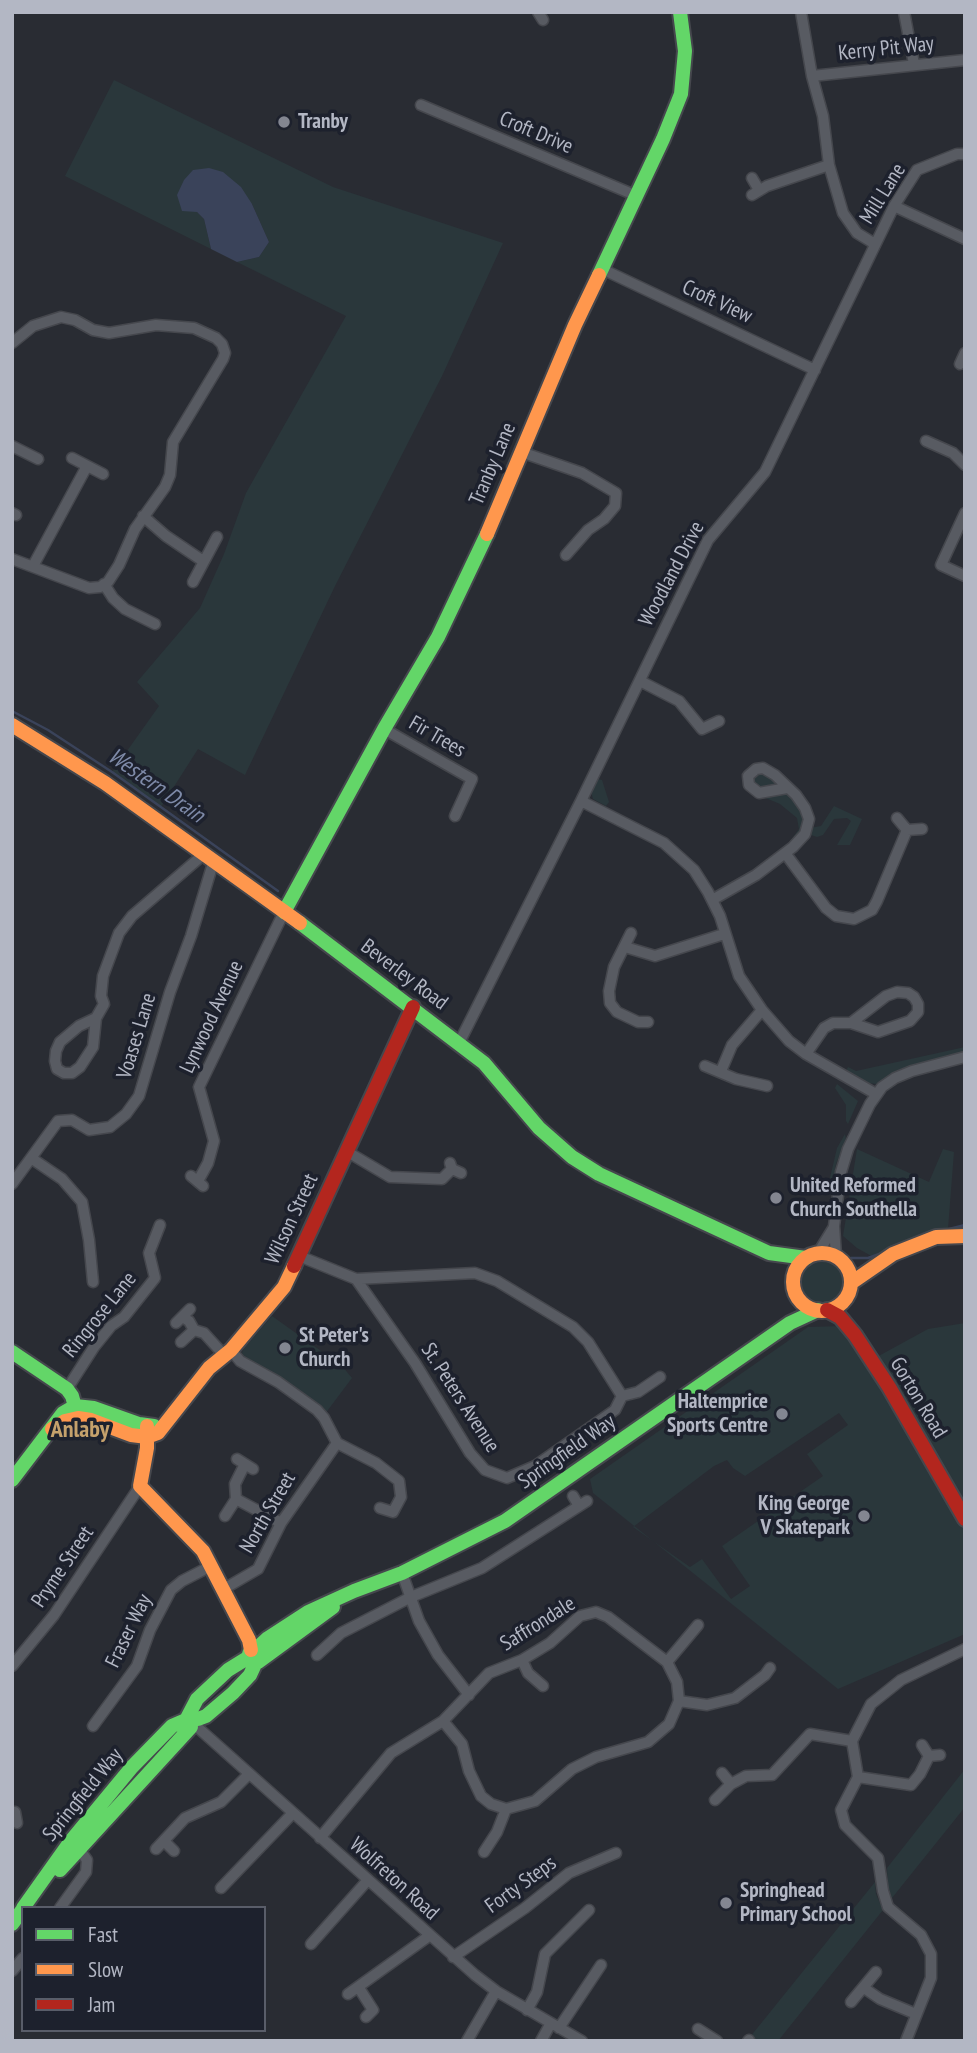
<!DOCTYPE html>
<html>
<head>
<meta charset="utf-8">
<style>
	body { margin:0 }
	#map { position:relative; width:977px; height:2053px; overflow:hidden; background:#292c33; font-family:"PT Sans Narrow",sans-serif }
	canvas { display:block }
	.frame { position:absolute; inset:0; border:14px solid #b3b7c4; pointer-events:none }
	.legend { position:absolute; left:21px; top:1906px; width:245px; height:126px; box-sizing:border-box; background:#1d212d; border:2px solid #595d69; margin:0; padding:9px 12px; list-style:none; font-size:21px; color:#b3b7c4 }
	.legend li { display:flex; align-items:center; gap:14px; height:35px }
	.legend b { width:35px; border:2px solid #595d69 }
</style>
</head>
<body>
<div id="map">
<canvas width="977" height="2053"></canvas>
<div class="frame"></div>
<ul class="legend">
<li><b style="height:9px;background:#63d668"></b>Fast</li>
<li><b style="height:9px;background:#ff974d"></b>Slow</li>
<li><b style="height:9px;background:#b3261e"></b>Jam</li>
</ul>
</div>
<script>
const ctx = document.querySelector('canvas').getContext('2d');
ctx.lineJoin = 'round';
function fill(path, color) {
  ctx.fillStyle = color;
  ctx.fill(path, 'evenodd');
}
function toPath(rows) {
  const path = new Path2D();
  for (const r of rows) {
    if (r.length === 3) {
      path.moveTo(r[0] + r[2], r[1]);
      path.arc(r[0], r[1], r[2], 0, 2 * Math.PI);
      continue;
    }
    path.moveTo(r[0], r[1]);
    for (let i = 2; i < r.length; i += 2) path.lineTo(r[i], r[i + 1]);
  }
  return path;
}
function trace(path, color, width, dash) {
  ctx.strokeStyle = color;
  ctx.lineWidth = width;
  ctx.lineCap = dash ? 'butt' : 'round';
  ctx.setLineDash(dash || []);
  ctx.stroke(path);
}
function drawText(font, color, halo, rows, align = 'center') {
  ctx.font = font + ' "PT Sans Narrow",sans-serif';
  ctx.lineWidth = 7;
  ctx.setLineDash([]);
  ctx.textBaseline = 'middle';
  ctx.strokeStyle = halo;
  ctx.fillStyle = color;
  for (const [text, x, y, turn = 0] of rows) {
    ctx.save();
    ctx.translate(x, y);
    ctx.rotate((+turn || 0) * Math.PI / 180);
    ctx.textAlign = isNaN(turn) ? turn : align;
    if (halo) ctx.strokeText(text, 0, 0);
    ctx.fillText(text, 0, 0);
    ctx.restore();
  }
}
fill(toPath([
	[114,80,333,187,503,243,442,376,335,586,245,775,198,749,161,807,112,772,159,706,137,682,200,608,224,554,246,493,346,316,237,262,259,257,269,242,252,204,197,212,204,219,211,249,65,176],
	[763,771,776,780,777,785,761,790,754,786,752,776],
	[598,779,602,780,609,802,606,806,593,799,591,792],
	[788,793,799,804,805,820,803,830,792,843,791,840,799,829,797,818,780,804,761,796],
	[834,806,862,819,850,845,837,845,851,821,847,818,834,819,823,835,817,837,808,834,810,828,821,826],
	[965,1047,965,1055,876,1084,868,1083,846,1071,848,1067,856,1071],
	[837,1084,858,1101,848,1124,846,1121,846,1105,835,1088],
	[845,1134,846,1139,836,1164,834,1179,829,1182,837,1148],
	[857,1149,929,1182,943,1149,954,1152,948,1229,936,1231,875,1258,857,1248,843,1236],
	[822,1282,23],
	[272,1316,342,1366,352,1378,325,1414,243,1357,242,1352,245,1347],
	[965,1323,965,1634,838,1689,593,1493,590,1479,808,1327,843,1326,864,1364,928,1329],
	[839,1413,848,1425,807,1454,823,1476,722,1546,750,1586,731,1599,702,1559,690,1567,633,1527,714,1466,727,1460,733,1468,745,1476],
	[965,1769,965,1807,892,1898,888,1887,887,1868],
	[875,1882,876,1894,883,1910,778,2041,753,2041,750,2037]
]), '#2a373b');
fill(toPath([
	[209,168,223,172,241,187,252,204,269,242,259,257,237,262,211,249,204,219,197,212,182,211,177,195,184,180,193,170]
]), '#3a435a');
trace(toPath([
	[12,711,48,730,112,772,278,891],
	[941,1231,965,1225],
	[851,1258,868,1258,882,1253]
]), '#3a435a', 2.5);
const street = toPath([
	[538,12,543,20],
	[801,12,812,76,823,116,829,165,843,213,857,233,875,244],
	[904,12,914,64],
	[812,76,965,60],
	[421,105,637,196],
	[752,178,759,190],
	[752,195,767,186,829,165],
	[894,206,965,239],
	[602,269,815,370],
	[12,343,33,326,61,317,75,320,93,330,109,333,156,325,194,328,216,338,222,344,225,353,223,359,173,442,170,475,165,487,135,529,119,565,108,582,100,587,89,588,12,559],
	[960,364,965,353],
	[926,441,953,453,965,465],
	[12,446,38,459],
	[521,452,582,473,616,493,615,506,604,519,588,530,566,555],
	[72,458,103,474],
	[12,513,16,515],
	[965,513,941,565,965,576],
	[143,516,166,536,203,561],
	[33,566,87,466],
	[193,582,217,537],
	[104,584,113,598,125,609,155,624],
	[640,681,679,701,702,729,719,721],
	[384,729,472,779,455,816],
	[581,801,664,843,694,870,708,892,720,916,739,976,762,1010,789,1041,806,1054,876,1094],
	[897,818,907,830,922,829],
	[785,853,826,908,836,916,854,919,872,910,877,901,907,830],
	[712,900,756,875,793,847,805,834,809,819,805,808,796,795,775,775,763,768,756,769,748,776,749,785,759,793,787,788],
	[631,933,614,967,609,991,610,1003,617,1012,638,1022,648,1022],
	[625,947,655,956,724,934],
	[96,1018,79,1026,60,1042,56,1051,55,1061,57,1069,64,1073,72,1073,80,1067,93,1047,96,1018,104,1004,101,996,103,976,119,933,132,916,204,854],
	[459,1043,581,801,708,540,765,472,894,206,917,170,957,154,965,154],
	[806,1054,824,1028,833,1023,851,1023,886,996,897,992,908,993,914,997,918,1004,918,1012,910,1021,878,1032,851,1023],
	[705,1066,736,1079,767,1086],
	[721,1071,732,1045,762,1010],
	[346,1151,390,1177,442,1179,452,1169],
	[31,1158,62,1179,82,1202,89,1240,93,1282],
	[450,1163,452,1169,461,1173],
	[191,1176,203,1186],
	[198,1181,208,1163,214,1141,199,1087,284,912],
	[12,1184,58,1121,72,1120,89,1130,110,1127,126,1114,139,1096,170,992,191,936,214,860],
	[818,1253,834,1227],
	[299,1256,356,1279,475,1273,497,1281,573,1327,588,1342,622,1396,638,1392,660,1377],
	[836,1256,834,1226,841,1172,848,1149,870,1104,882,1087,895,1078,912,1071,965,1057],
	[356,1279,415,1363,470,1453,485,1470,507,1478,535,1466,615,1410,622,1396],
	[182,1317,189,1321,194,1330,204,1333,224,1355],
	[176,1323,190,1309],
	[181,1342,194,1330],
	[231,1350,240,1361,278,1382,317,1410,324,1418,337,1443],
	[67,1389,94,1347,111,1326,124,1317,155,1278,149,1253,160,1225],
	[337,1443,376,1463,399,1481,401,1497,393,1512,380,1508],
	[237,1459,253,1469],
	[245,1464,235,1484,236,1499,281,1523],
	[573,1496,579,1506],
	[225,1516,236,1499],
	[402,1573,419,1621,438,1655,469,1695],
	[222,1590,258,1569,281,1523,337,1443],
	[317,1655,341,1633,411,1597,482,1568,587,1501],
	[522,1660,528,1673,543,1686],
	[667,1662,698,1625],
	[12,1666,54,1615,140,1486],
	[679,1701,707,1705,735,1698,765,1675,770,1668],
	[93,1726,137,1666,150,1630,171,1590,182,1581,211,1566],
	[196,1726,475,1975,496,1991,582,2041],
	[922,1745,929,1756,940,1755],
	[722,1773,731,1784],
	[858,1777,911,1785,920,1774,929,1756],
	[715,1800,731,1784,746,1776,772,1775,810,1734,852,1741],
	[15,1812,17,1823],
	[320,1838,391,1753,443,1721,489,1673,522,1660,550,1643,580,1616,596,1612,608,1617,667,1662,677,1682,679,1701,669,1724,648,1742,596,1757,572,1769,535,1801,506,1809,491,1804,481,1796,469,1771,462,1744,443,1721],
	[164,1841,174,1851],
	[156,1849,185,1818,221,1802,249,1774],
	[484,1852,497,1832,506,1809],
	[221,1888,293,1813],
	[60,1908,86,1872,87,1860,77,1846],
	[311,1944,367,1881],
	[453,1957,525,1908,569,1873,616,1853],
	[12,1971,23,1958],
	[359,1988,373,2010,366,2017],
	[864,1988,880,1999,916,2014],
	[348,1994,429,1936],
	[851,2002,876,1972],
	[527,2010,537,1992,545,1954,589,1910],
	[559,2028,601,1965],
	[698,2029,717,2041],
	[467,2041,496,1991],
	[541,2041,551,2023],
	[748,2041,749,2040],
	[906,2041,931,1978,931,1954,921,1935,888,1907,883,1891,878,1858,845,1825,841,1810,858,1777,852,1741,871,1704,901,1680,965,1649]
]);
const fast = toPath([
	[599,275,663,139,681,94,685,51,680,12],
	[284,912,384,729,438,637,487,534],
	[300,923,484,1063,539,1128,572,1157,599,1174,769,1253,806,1258],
	[12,1352,67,1389,72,1396,77,1414],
	[12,1480,63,1413,75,1406,94,1408,139,1424,154,1426],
	[256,1649,268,1638,308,1612,354,1591,402,1573,505,1521,790,1323,818,1310],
	[262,1657,262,1653,256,1649,251,1650,249,1654,251,1660,258,1662,333,1607],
	[198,1719,206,1716,233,1693,250,1675,256,1662],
	[186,1720,197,1699,228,1670,249,1657],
	[60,1870,191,1727],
	[23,1908,70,1842,132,1767,172,1726,186,1720],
	[12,1924,23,1909]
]);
const slow = toPath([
	[487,534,575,325,599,275],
	[12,725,105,783,300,923],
	[822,1282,29],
	[851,1283,893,1254,936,1237,965,1236],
	[147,1426,147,1448,140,1486,203,1551,249,1640,251,1650],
	[52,1429,65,1421,78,1418,91,1420,131,1435,147,1437,158,1433,209,1368,231,1350,284,1287,294,1266]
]);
const jam = toPath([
	[294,1266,413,1007],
	[827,1310,840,1317,855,1335,889,1387,965,1519]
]);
trace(street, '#45474d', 13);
trace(fast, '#45474d', 18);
trace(slow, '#45474d', 18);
trace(jam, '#45474d', 18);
trace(street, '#585b62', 10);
trace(fast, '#63d668', 14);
trace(slow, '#ff974d', 14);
trace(jam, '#b3261e', 14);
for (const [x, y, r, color] of [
	[284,122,7,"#838691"],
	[776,1198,7,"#838691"],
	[285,1348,7,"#838691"],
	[782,1414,7,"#838691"],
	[864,1516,7,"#838691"],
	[726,1903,7,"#838691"]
]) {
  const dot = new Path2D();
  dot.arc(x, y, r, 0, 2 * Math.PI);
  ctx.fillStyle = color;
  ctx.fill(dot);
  trace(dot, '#1d212d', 2.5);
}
drawText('21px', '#b3b7c4', '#1d212d', [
	["Kerry Pit Way",886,49,-6],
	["Croft Drive",536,133,23],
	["Mill Lane",883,194,-58],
	["Croft View",717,302,25],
	["Tranby Lane",493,464,-67],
	["Woodland Drive",672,574,-62],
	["Fir Trees",437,737,30],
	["Beverley Road",404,975,37],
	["Lynwood Avenue",212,1017,-65],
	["Voases Lane",137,1036,-73],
	["Wilson Street",292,1219,-65],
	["Ringrose Lane",100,1315,-51],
	["St. Peters Avenue",460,1398,57],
	["Gorton Road",918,1398,59],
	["Springfield Way",567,1452,-35],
	["North Street",268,1513,-60],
	["Pryme Street",63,1567,-56],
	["Saffrondale",538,1624,-32],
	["Fraser Way",129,1631,-64],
	["Springfield Way",83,1795,-51],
	["Wolfreton Road",394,1879,42],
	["Forty Steps",521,1885,-36]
]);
drawText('bold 21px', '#b3b7c4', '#1d212d', [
	["Tranby",298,122],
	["United Reformed",790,1186],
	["Church Southella",790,1210],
	["St Peter's",299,1336],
	["Church",299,1360],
	["Haltemprice",768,1402,"right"],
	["Sports Centre",768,1426,"right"],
	["King George",850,1504,"right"],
	["V Skatepark",850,1528,"right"],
	["Springhead",740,1891],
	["Primary School",740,1915]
], 'left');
drawText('italic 23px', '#7e8aa8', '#1d212d', [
	["Western Drain",156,786,35]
]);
drawText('bold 24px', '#c5a16c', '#1d212d', [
	["Anlaby",80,1430]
]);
</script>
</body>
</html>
